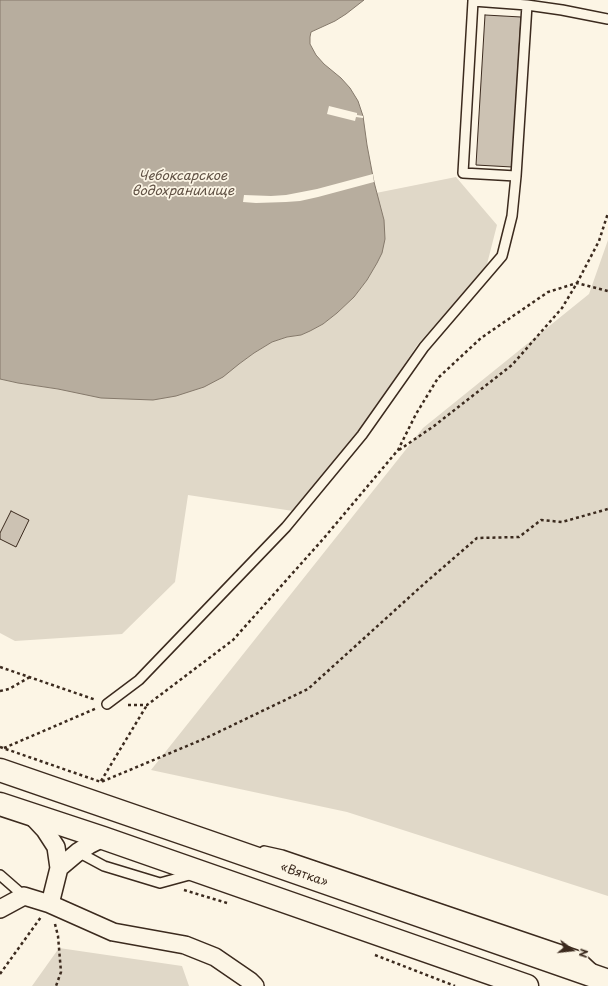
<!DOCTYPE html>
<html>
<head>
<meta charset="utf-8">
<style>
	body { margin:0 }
	#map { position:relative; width:608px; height:986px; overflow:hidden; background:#fcf5e5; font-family:"Playpen Sans",sans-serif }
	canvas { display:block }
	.north { position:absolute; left:552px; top:930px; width:40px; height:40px; -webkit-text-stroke:3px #fcf5e5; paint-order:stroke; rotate:105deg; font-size:11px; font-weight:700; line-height:16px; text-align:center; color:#3b2a1e }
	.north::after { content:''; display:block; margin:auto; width:14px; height:18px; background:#3b2a1e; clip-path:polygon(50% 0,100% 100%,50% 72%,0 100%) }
</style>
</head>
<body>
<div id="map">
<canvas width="608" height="986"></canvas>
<div class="north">N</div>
</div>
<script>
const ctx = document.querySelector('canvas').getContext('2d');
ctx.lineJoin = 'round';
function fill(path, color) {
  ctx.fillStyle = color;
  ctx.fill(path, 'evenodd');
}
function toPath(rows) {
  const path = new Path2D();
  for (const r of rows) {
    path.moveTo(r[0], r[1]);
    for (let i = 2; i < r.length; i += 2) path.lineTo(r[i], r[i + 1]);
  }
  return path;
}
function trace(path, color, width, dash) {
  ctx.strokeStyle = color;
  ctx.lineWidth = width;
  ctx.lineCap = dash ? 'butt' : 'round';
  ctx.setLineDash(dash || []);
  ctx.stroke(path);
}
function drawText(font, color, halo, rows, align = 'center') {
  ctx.font = font + ' "Playpen Sans",sans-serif';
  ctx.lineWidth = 3.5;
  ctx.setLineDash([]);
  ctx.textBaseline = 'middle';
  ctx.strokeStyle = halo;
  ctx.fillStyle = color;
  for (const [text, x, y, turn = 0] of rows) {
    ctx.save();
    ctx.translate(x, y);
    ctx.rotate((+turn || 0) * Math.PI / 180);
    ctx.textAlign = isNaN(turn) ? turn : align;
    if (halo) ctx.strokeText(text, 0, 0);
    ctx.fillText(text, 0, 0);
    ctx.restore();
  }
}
fill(toPath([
	[456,177,497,225,486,268,418,344,359,432,293,511,188,495,175,582,122,634,15,641,0,633,0,379,18,383,58,389,239,364,254,353,272,342,287,337,301,335,310,331,323,324,337,313,354,297,367,280,377,263,384,220,376,193],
	[608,240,608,896,347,812,151,770,423,428,589,294],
	[59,948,182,966,189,986,32,986]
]), '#e0d8c8');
const water = toPath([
	[0,0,364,0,346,14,335,21,311,32,310,37,310,44,316,55,324,64,341,78,350,88,358,101,363,116,367,145,374,182,384,220,385,239,382,253,377,263,367,280,354,297,337,313,323,324,310,331,301,335,287,337,272,342,254,353,239,364,223,377,204,387,176,396,153,400,101,398,58,389,18,383,0,379,0,0]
]);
fill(water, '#b7ad9e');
trace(water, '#85796b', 1);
fill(toPath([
	[329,106,357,113,357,115,363,116,363,118,356,117,355,121,327,114],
	[373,174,374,182,318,197,300,201,286,202,256,203,243,202,244,195,271,196,286,195,317,189]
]), '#fcf5e5');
const building = toPath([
	[485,15,521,17,512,167,476,165,485,15],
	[11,511,29,520,16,547,0,539,0,533,11,511]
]);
fill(building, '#ccc2b3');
trace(building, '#3b2a1e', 1);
const service = toPath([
	[527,5,562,10,608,19],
	[107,704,139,680,286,527,362,435,424,347,502,256,512,216,516,176,527,5,473,1,463,173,516,176],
	[264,851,282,855,579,956,593,969],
	[78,852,104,866,160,883,193,874],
	[0,875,24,896]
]);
const minor = toPath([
	[30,814,45,830,56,847,59,868,50,904,113,932,185,945,215,957,250,981,255,986],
	[59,868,78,852,89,845,103,838],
	[0,909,24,896,50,904]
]);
const trunk = toPath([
	[0,770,206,841,608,981],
	[0,804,103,838,527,986]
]);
trace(service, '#3b2a1e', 12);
trace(minor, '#3b2a1e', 20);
trace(trunk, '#3b2a1e', 25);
trace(toPath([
	[399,450,434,426,512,365,562,308,577,283,599,241,608,213],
	[0,667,96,700],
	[0,691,9,689,30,677],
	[128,705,147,705,233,640,324,538,398,450,416,414,438,378,481,338,548,292,577,283,608,291],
	[0,747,101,782,206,738,308,689,425,583,477,538,519,537,541,520,562,522,608,509],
	[4,748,97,708],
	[101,781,147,705],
	[184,890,227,903],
	[55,924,58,936,61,972,56,986],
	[375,955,455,986],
	[0,974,41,917]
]), '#3b2a1e', 2.5, [3, 3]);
trace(service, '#fcf5e5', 9);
trace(minor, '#fcf5e5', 17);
trace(trunk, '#fcf5e5', 22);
drawText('12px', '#3b2a1e', '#fcf5e5', [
	["«Вятка»",304,875,19]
]);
drawText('italic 13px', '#605144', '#fcf5e5', [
	["Чебоксарское",183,176],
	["водохранилище",183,191]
]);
</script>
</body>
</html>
